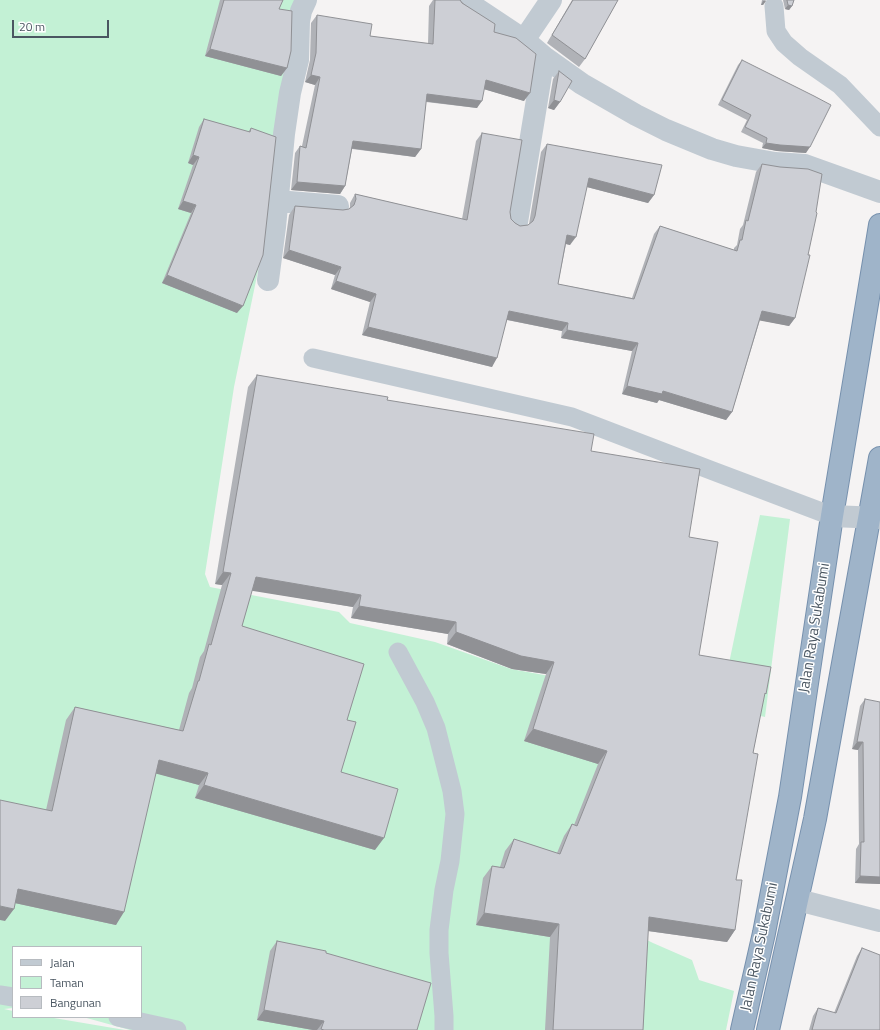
<!DOCTYPE html>
<html>
<head>
<meta charset="utf-8">
<style>
	body { margin:0 }
	#map { position:relative; width:880px; height:1030px; overflow:hidden; background:#f5f3f3; font-family:"Titillium Web",sans-serif }
	canvas { display:block }
	.legend { position:absolute; left:12px; top:946px; width:130px; height:72px; box-sizing:border-box; background:#fff; border:1px solid #b7bbc0; margin:0; padding:5px 7px; list-style:none; font-size:12px; color:#4a5661 }
	.legend li { display:flex; align-items:center; gap:8px; height:20px }
	.legend b { width:20px; border:1px solid #b7bbc0 }
	.scale { position:absolute; left:12px; top:20px; width:97px; height:18px; box-sizing:border-box; border:2px solid #4a5661; border-top:0; padding-left:5px; font-size:12px; line-height:14px; white-space:nowrap; color:#4a5661; -webkit-text-stroke:3px #fff; paint-order:stroke }
</style>
</head>
<body>
<div id="map">
<canvas width="880" height="1030"></canvas>
<ul class="legend">
<li><b style="height:5px;background:#c1cad2"></b>Jalan</li>
<li><b style="height:11px;background:#c3f1d5"></b>Taman</li>
<li><b style="height:11px;background:#cdcfd5"></b>Bangunan</li>
</ul>
<div class="scale">20 m</div>
</div>
<script>
const ctx = document.querySelector('canvas').getContext('2d');
ctx.lineJoin = 'round';
function fill(path, color) {
  ctx.fillStyle = color;
  ctx.fill(path, 'evenodd');
}
function toPath(rows) {
  const path = new Path2D();
  for (const r of rows) {
    path.moveTo(r[0], r[1]);
    for (let i = 2; i < r.length; i += 2) path.lineTo(r[i], r[i + 1]);
  }
  return path;
}
function trace(path, color, width, dash) {
  ctx.strokeStyle = color;
  ctx.lineWidth = width;
  ctx.lineCap = dash ? 'butt' : 'round';
  ctx.setLineDash(dash || []);
  ctx.stroke(path);
}
function drawText(font, color, halo, rows, align = 'center') {
  ctx.font = font + ' "Titillium Web",sans-serif';
  ctx.lineWidth = 3;
  ctx.setLineDash([]);
  ctx.textBaseline = 'middle';
  ctx.strokeStyle = halo;
  ctx.fillStyle = color;
  for (const [text, x, y, turn = 0] of rows) {
    ctx.save();
    ctx.translate(x, y);
    ctx.rotate((+turn || 0) * Math.PI / 180);
    ctx.textAlign = isNaN(turn) ? turn : align;
    if (halo) ctx.strokeText(text, 0, 0);
    ctx.fillText(text, 0, 0);
    ctx.restore();
  }
}
fill(toPath([
	[0,0,314,0,234,387,205,574,210,587,339,612,350,623,435,642,511,669,670,698,604,919,653,943,692,960,699,980,734,991,726,1030,130,1030,83,1017,141,1017,141,947,13,947,13,1008,4,1009,13,1011,13,1017,48,1017,125,1030,0,1030],
	[760,515,790,519,765,717,692,700,728,668]
]), '#c3f1d5');
const trunk = toPath([
	[742,1030,764,933,790,797,832,516,880,225],
	[768,1030,815,819,880,458]
]);
trace(trunk, '#7690ad', 24);
trace(toPath([
	[774,6,776,31,784,43,800,57,840,85,880,127],
	[313,358,572,417,713,471,832,516],
	[398,652,425,702,436,728,452,791,455,814,450,861,444,890,439,930,439,953,444,1016,444,1030],
	[0,995,13,997],
	[118,1017,177,1030]
]), '#c1cad2', 19);
trace(toPath([
	[464,0,524,40,544,57,582,84,636,115,666,130,712,149,736,156,775,163,805,165,880,192],
	[524,40,551,0],
	[277,201,338,206],
	[517,222,544,57],
	[268,280,275,227,284,134,290,93,298,60,299,21,301,11,306,0],
	[832,516,880,518],
	[798,900,880,921]
]), '#c1cad2', 22);
trace(trunk, '#9fb4c9', 22);
fill(toPath([
	[220,0,283,0,279,9,287,68,281,76,205,56],
	[433,0,460,0,494,32,524,101,484,89,477,108,426,102,421,149,415,157,352,149,345,186,340,194,291,190,295,153,300,146,302,146,315,85,305,82,310,60,311,23,317,15,370,36,428,44,429,6],
	[572,0,618,0,585,59,579,67,547,43],
	[762,0,766,0,763,5,761,5],
	[783,0,794,0,792,6,789,10,785,9],
	[742,60,806,153,777,151,762,148,763,143,741,132,747,120,718,105,738,65],
	[559,71,560,102,554,110,548,108,553,79],
	[204,119,248,132,251,128,237,313,162,283,191,213,178,209,193,165,188,163,199,127],
	[482,133,510,212,511,219,515,223,520,226,528,225,529,224,541,152,547,144,654,195,648,203,587,187,570,245,566,244,558,284,632,298,654,234,660,226,734,250,734,248,737,245,740,229,743,225,756,172,762,164,808,255,795,318,789,326,760,320,732,412,726,420,659,400,657,403,622,394,632,351,561,338,562,331,507,320,492,367,362,335,370,302,331,289,335,275,283,258,289,215,295,206,343,210,349,209,350,207,350,203,355,194,462,219,476,141],
	[257,375,387,400,591,451,689,537,699,655,764,697,753,753,736,880,735,930,727,942,648,931,643,1030,545,1030,550,937,476,925,483,878,492,866,500,867,505,851,514,839,557,853,564,836,572,824,574,825,598,764,524,741,546,674,512,669,447,644,448,634,351,618,353,607,252,590,242,626,347,720,341,772,375,850,195,798,199,785,156,773,116,925,15,903,5,921,46,810,66,720,75,707,179,730,189,693,192,688,200,657,204,651,222,585,215,584,248,387],
	[865,699,880,884,855,883,856,849,859,844,858,750,852,749,860,706],
	[277,941,326,953,417,1030,313,1030,257,1020,270,951],
	[862,948,880,1030,809,1030,813,1016,818,1008,834,1013,857,956]
]), '#b0b2b7');
fill(toPath([
	[763,1,766,1,763,5,761,5],
	[788,5,792,6,789,10,785,9],
	[210,49,287,68,281,76,205,56],
	[311,75,320,77,315,85,305,82],
	[486,80,530,93,524,101,480,88],
	[427,94,482,101,477,108,422,101],
	[554,100,560,102,554,110,548,108],
	[353,141,421,149,415,157,348,148],
	[766,143,810,147,806,153,777,151,762,148],
	[193,155,199,157,193,165,188,163],
	[589,178,654,195,648,203,583,186],
	[297,182,345,186,340,194,291,190],
	[183,201,196,205,191,213,178,209],
	[567,235,576,237,570,245,562,243],
	[289,250,341,267,335,275,283,258],
	[167,275,243,306,237,313,162,283],
	[336,281,376,294,370,302,331,289],
	[509,311,568,323,562,331,503,319],
	[762,311,795,318,789,326,757,320],
	[368,327,497,358,492,367,362,335],
	[567,330,638,343,632,351,561,338],
	[627,386,663,391,732,412,726,420,659,400,657,403,622,394],
	[223,572,231,573,222,585,215,584],
	[256,577,361,595,353,607,247,590],
	[359,606,456,622,448,634,351,618],
	[456,632,554,662,546,674,512,669,447,644],
	[533,729,607,751,598,764,524,741],
	[857,742,863,742,858,750,852,749],
	[159,760,208,773,199,785,150,772],
	[204,785,384,838,375,850,195,798],
	[860,876,880,877,880,884,855,883],
	[18,889,124,912,116,925,10,902],
	[0,906,14,909,5,921,0,920],
	[484,913,559,924,550,937,476,925],
	[649,917,735,930,727,942,641,930],
	[264,1010,324,1021,317,1030,313,1030,257,1020]
]), '#909195');
const building = toPath([
	[224,0,283,0,279,9,292,11,291,51,287,68,210,49,224,0],
	[435,0,460,0,462,3,495,24,494,32,516,38,536,54,530,93,486,80,482,101,427,94,421,149,353,141,345,186,297,182,300,146,306,148,320,77,311,75,316,53,317,15,372,24,370,36,433,44,435,0],
	[573,0,618,0,585,59,552,35,573,0],
	[787,0,794,0,792,6,788,5,787,0],
	[742,60,814,96,831,105,810,147,780,145,766,143,767,138,745,127,751,115,722,100,742,60],
	[559,71,572,81,560,102,554,100,559,71],
	[204,119,250,132,251,128,276,137,263,255,243,306,167,275,196,205,183,201,199,157,193,155,204,119],
	[482,133,522,140,510,212,511,219,515,223,520,226,528,225,533,221,535,216,547,144,662,165,654,195,589,178,576,237,567,235,558,284,634,299,660,226,737,251,740,240,742,240,746,220,748,221,762,164,780,167,808,169,822,174,816,212,817,213,808,255,810,255,795,318,762,311,732,412,663,391,662,394,627,386,638,343,567,330,568,323,509,311,497,358,368,327,376,294,336,281,341,267,289,250,295,206,343,210,349,209,354,205,356,199,355,194,467,220,482,133],
	[257,375,388,397,387,400,594,434,591,451,700,469,689,537,718,542,699,655,771,667,766,694,765,693,753,753,758,754,736,880,742,880,735,930,649,917,643,1030,553,1030,559,924,484,913,492,866,504,868,514,839,560,854,572,824,577,826,607,751,533,729,554,662,521,656,456,632,456,622,359,606,361,595,256,577,242,626,364,664,347,720,356,722,341,772,398,789,384,838,204,785,208,773,159,760,124,912,18,889,14,909,0,906,0,800,52,811,75,707,183,731,198,681,199,681,209,644,211,645,231,573,223,572,257,375],
	[865,699,880,702,880,877,860,876,861,842,864,842,863,742,857,742,865,699],
	[277,941,326,951,326,953,431,983,417,1030,324,1030,321,1029,324,1021,264,1010,277,941],
	[862,948,880,955,880,1030,812,1030,818,1008,836,1013,862,948]
]);
fill(building, '#cdcfd5');
trace(building, '#909195', 1);
drawText('15px', '#4a5661', '#fff', [
	["Jalan Raya Sukabumi",815,628,-81],
	["Jalan Raya Sukabumi",760,947,-78]
]);
</script>
</body>
</html>
